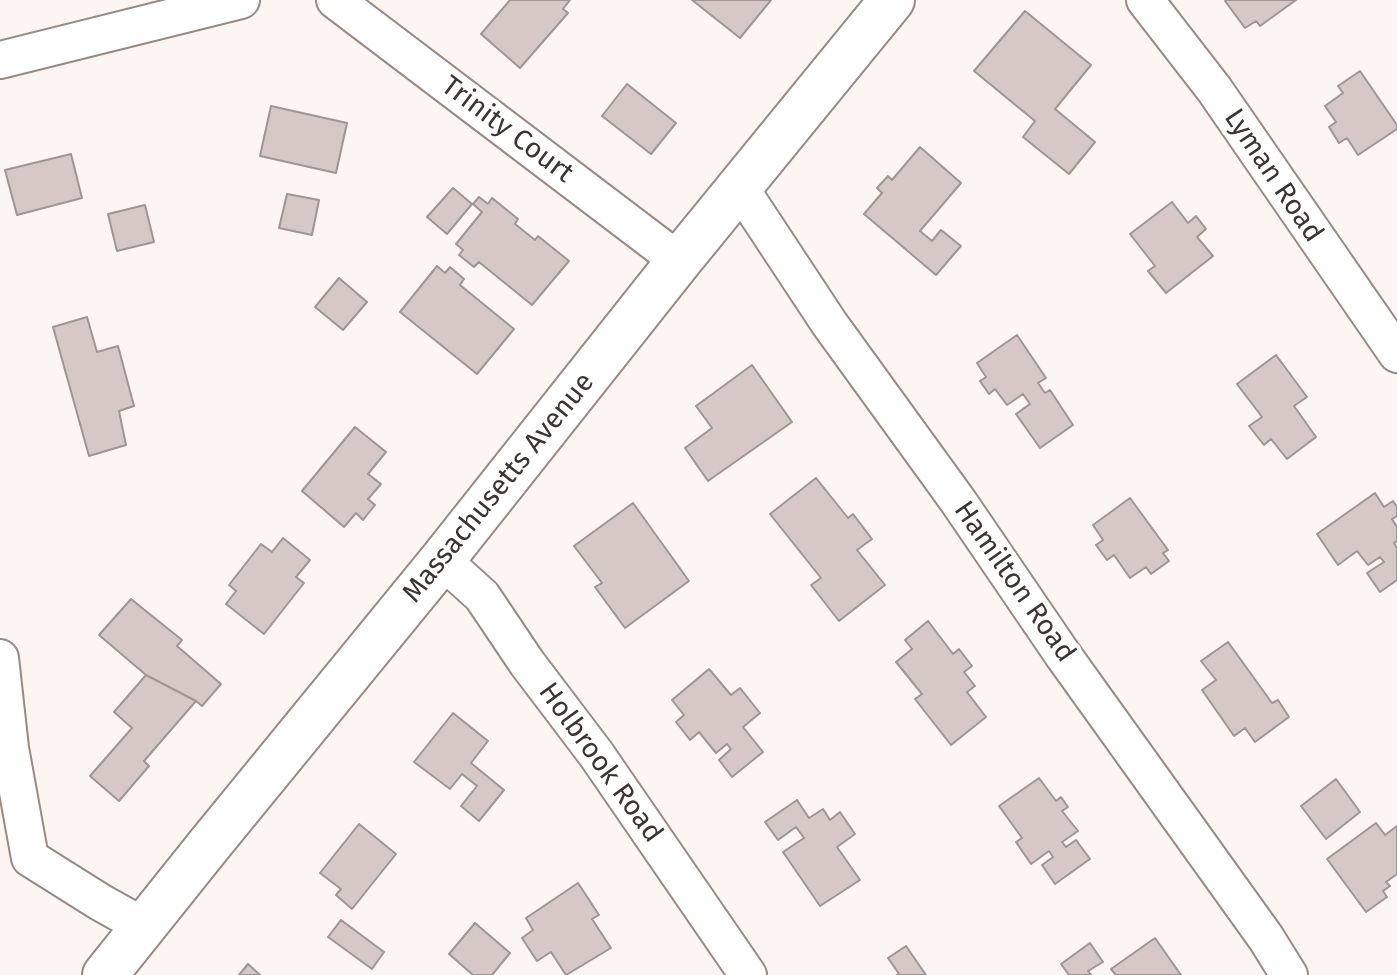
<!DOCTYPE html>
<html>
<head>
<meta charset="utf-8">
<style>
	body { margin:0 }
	canvas { display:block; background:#fdf5f2 }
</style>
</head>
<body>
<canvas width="1397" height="975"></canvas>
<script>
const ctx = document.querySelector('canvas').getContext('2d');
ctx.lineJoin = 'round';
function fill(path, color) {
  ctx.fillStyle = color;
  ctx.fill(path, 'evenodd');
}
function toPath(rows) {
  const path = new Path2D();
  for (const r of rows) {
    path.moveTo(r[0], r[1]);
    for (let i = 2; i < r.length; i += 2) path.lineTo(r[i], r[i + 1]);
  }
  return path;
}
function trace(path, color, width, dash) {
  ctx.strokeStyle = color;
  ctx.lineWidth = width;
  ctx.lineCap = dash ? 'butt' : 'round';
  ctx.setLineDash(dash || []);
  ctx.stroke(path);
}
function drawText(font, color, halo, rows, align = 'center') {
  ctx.font = font + ' "Fira Sans",sans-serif';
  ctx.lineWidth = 8;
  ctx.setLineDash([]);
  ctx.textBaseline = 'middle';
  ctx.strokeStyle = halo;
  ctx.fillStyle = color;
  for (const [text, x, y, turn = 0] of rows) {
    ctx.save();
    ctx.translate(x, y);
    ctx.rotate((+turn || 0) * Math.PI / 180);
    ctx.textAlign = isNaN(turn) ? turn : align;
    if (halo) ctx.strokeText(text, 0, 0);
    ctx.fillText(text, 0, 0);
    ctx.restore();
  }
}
const building = toPath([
	[510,0,570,0,563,9,568,13,520,68,481,34,510,0],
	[692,0,771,0,740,38,692,0],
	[1226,0,1296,0,1260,26,1256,21,1245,28,1225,1,1226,0],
	[1025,11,1091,65,1055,109,1095,142,1069,174,1023,137,1035,121,974,71,1025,11],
	[1360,71,1397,125,1397,129,1358,155,1347,138,1339,143,1329,127,1336,122,1325,106,1343,93,1338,86,1360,71],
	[627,84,676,123,651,154,602,116,627,84],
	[271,106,347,123,336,173,260,156,271,106],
	[920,147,961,183,920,231,932,241,941,230,961,246,936,275,864,214,882,193,877,188,888,176,892,180,920,147],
	[71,154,82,198,17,215,5,170,71,154],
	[453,188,472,204,447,234,427,217,453,188],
	[287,194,319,200,312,235,279,228,287,194],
	[479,197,488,204,492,198,518,219,515,224,535,240,538,236,569,261,532,305,479,262,474,267,459,255,463,250,456,244,482,212,473,204,479,197],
	[1172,202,1188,223,1196,216,1206,229,1197,237,1213,256,1166,293,1148,271,1155,266,1130,234,1172,202],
	[145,205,154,242,117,251,108,214,145,205],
	[437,266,445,273,450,267,464,279,460,285,514,329,477,374,400,312,437,266],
	[339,278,367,302,343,330,315,307,339,278],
	[87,317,97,352,118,346,134,406,119,411,126,445,89,456,53,327,87,317],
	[1017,335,1046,378,1038,383,1045,393,1050,390,1073,425,1040,448,1016,414,1030,404,1023,394,1007,405,995,389,989,394,980,381,986,377,977,363,1017,335],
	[1276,355,1307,397,1294,406,1316,437,1287,459,1271,439,1264,445,1249,426,1262,417,1237,384,1276,355],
	[752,365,792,422,708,481,685,448,712,428,696,406,752,365],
	[355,427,386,452,368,474,381,484,368,499,375,505,363,520,356,513,344,527,302,491,355,427],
	[816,478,848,518,853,514,872,539,857,550,885,585,839,621,811,585,821,578,770,514,816,478],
	[1375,493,1384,507,1393,501,1397,507,1397,516,1392,519,1397,527,1397,541,1394,543,1397,548,1397,580,1380,592,1367,573,1384,562,1380,557,1368,565,1357,551,1338,565,1317,534,1375,493],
	[1130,498,1168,550,1163,553,1169,561,1151,574,1146,567,1130,578,1114,555,1107,560,1096,545,1103,540,1093,525,1130,498],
	[633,503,689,581,625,628,595,587,602,583,574,546,633,503],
	[283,538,310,560,296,577,304,583,264,634,226,604,236,591,229,585,261,544,272,552,283,538],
	[131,599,182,640,177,646,221,684,202,706,196,701,146,675,99,635,131,599],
	[928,621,953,654,959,649,972,666,964,672,975,686,967,692,986,717,951,745,915,699,922,694,896,662,912,649,905,640,928,621],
	[1228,642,1272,703,1278,700,1289,717,1255,742,1245,728,1234,736,1202,690,1216,680,1201,661,1228,642],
	[709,669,731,695,740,688,760,713,743,727,763,752,732,777,719,760,731,749,727,744,716,753,699,732,690,740,676,722,684,715,672,700,709,669],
	[146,675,196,701,144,761,149,766,119,801,90,776,132,728,114,712,146,675],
	[453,713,488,741,471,763,504,790,479,821,461,806,477,786,462,774,450,789,414,762,453,713],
	[1039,778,1056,801,1061,797,1068,807,1062,811,1078,831,1062,842,1066,847,1076,840,1090,859,1055,884,1042,865,1053,857,1049,851,1031,864,1016,842,1022,838,999,806,1039,778],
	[1336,779,1360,812,1326,839,1301,806,1336,779],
	[797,800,809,818,823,809,830,820,840,812,855,834,837,847,860,880,820,906,783,852,804,838,796,827,778,840,765,822,797,800],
	[1376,823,1385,835,1397,826,1397,874,1386,882,1390,886,1383,891,1387,897,1366,912,1327,859,1376,823],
	[359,824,396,854,352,909,336,895,341,889,320,873,359,824],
	[578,883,599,915,592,919,611,948,566,975,551,952,537,961,522,938,533,930,526,918,578,883],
	[341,920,384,952,372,969,328,937,341,920],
	[475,923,510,953,492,975,473,975,449,954,475,923],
	[1155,938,1181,975,1116,975,1111,969,1155,938],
	[1090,943,1103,962,1088,971,1091,975,1069,975,1061,964,1090,943],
	[906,946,926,975,897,975,899,974,888,958,906,946],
	[248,964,260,975,239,975,248,964]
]);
fill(building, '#d6c9c5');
trace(building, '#a19591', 2);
const minor = toPath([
	[335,0,679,261],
	[1145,0,1214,89,1397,354],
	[0,60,241,0],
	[740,188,829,323,958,501,1063,655,1266,938,1289,975],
	[442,560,482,596,527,663,596,754,748,975],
	[0,658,10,748,30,858],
	[30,858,100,902,143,926]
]);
const secondary = toPath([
	[105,975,209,845,442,560,679,261,892,0]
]);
trace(minor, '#978a86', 40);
trace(secondary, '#978a86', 48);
trace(minor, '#fff', 36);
trace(secondary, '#fff', 44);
drawText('28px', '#3a3533', '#fff', [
	["Trinity Court",507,130,37],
	["Lyman Road",1273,176,56],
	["Massachusetts Avenue",499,488,-51],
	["Hamilton Road",1014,582,55],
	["Holbrook Road",600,763,54]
]);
</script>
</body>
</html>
